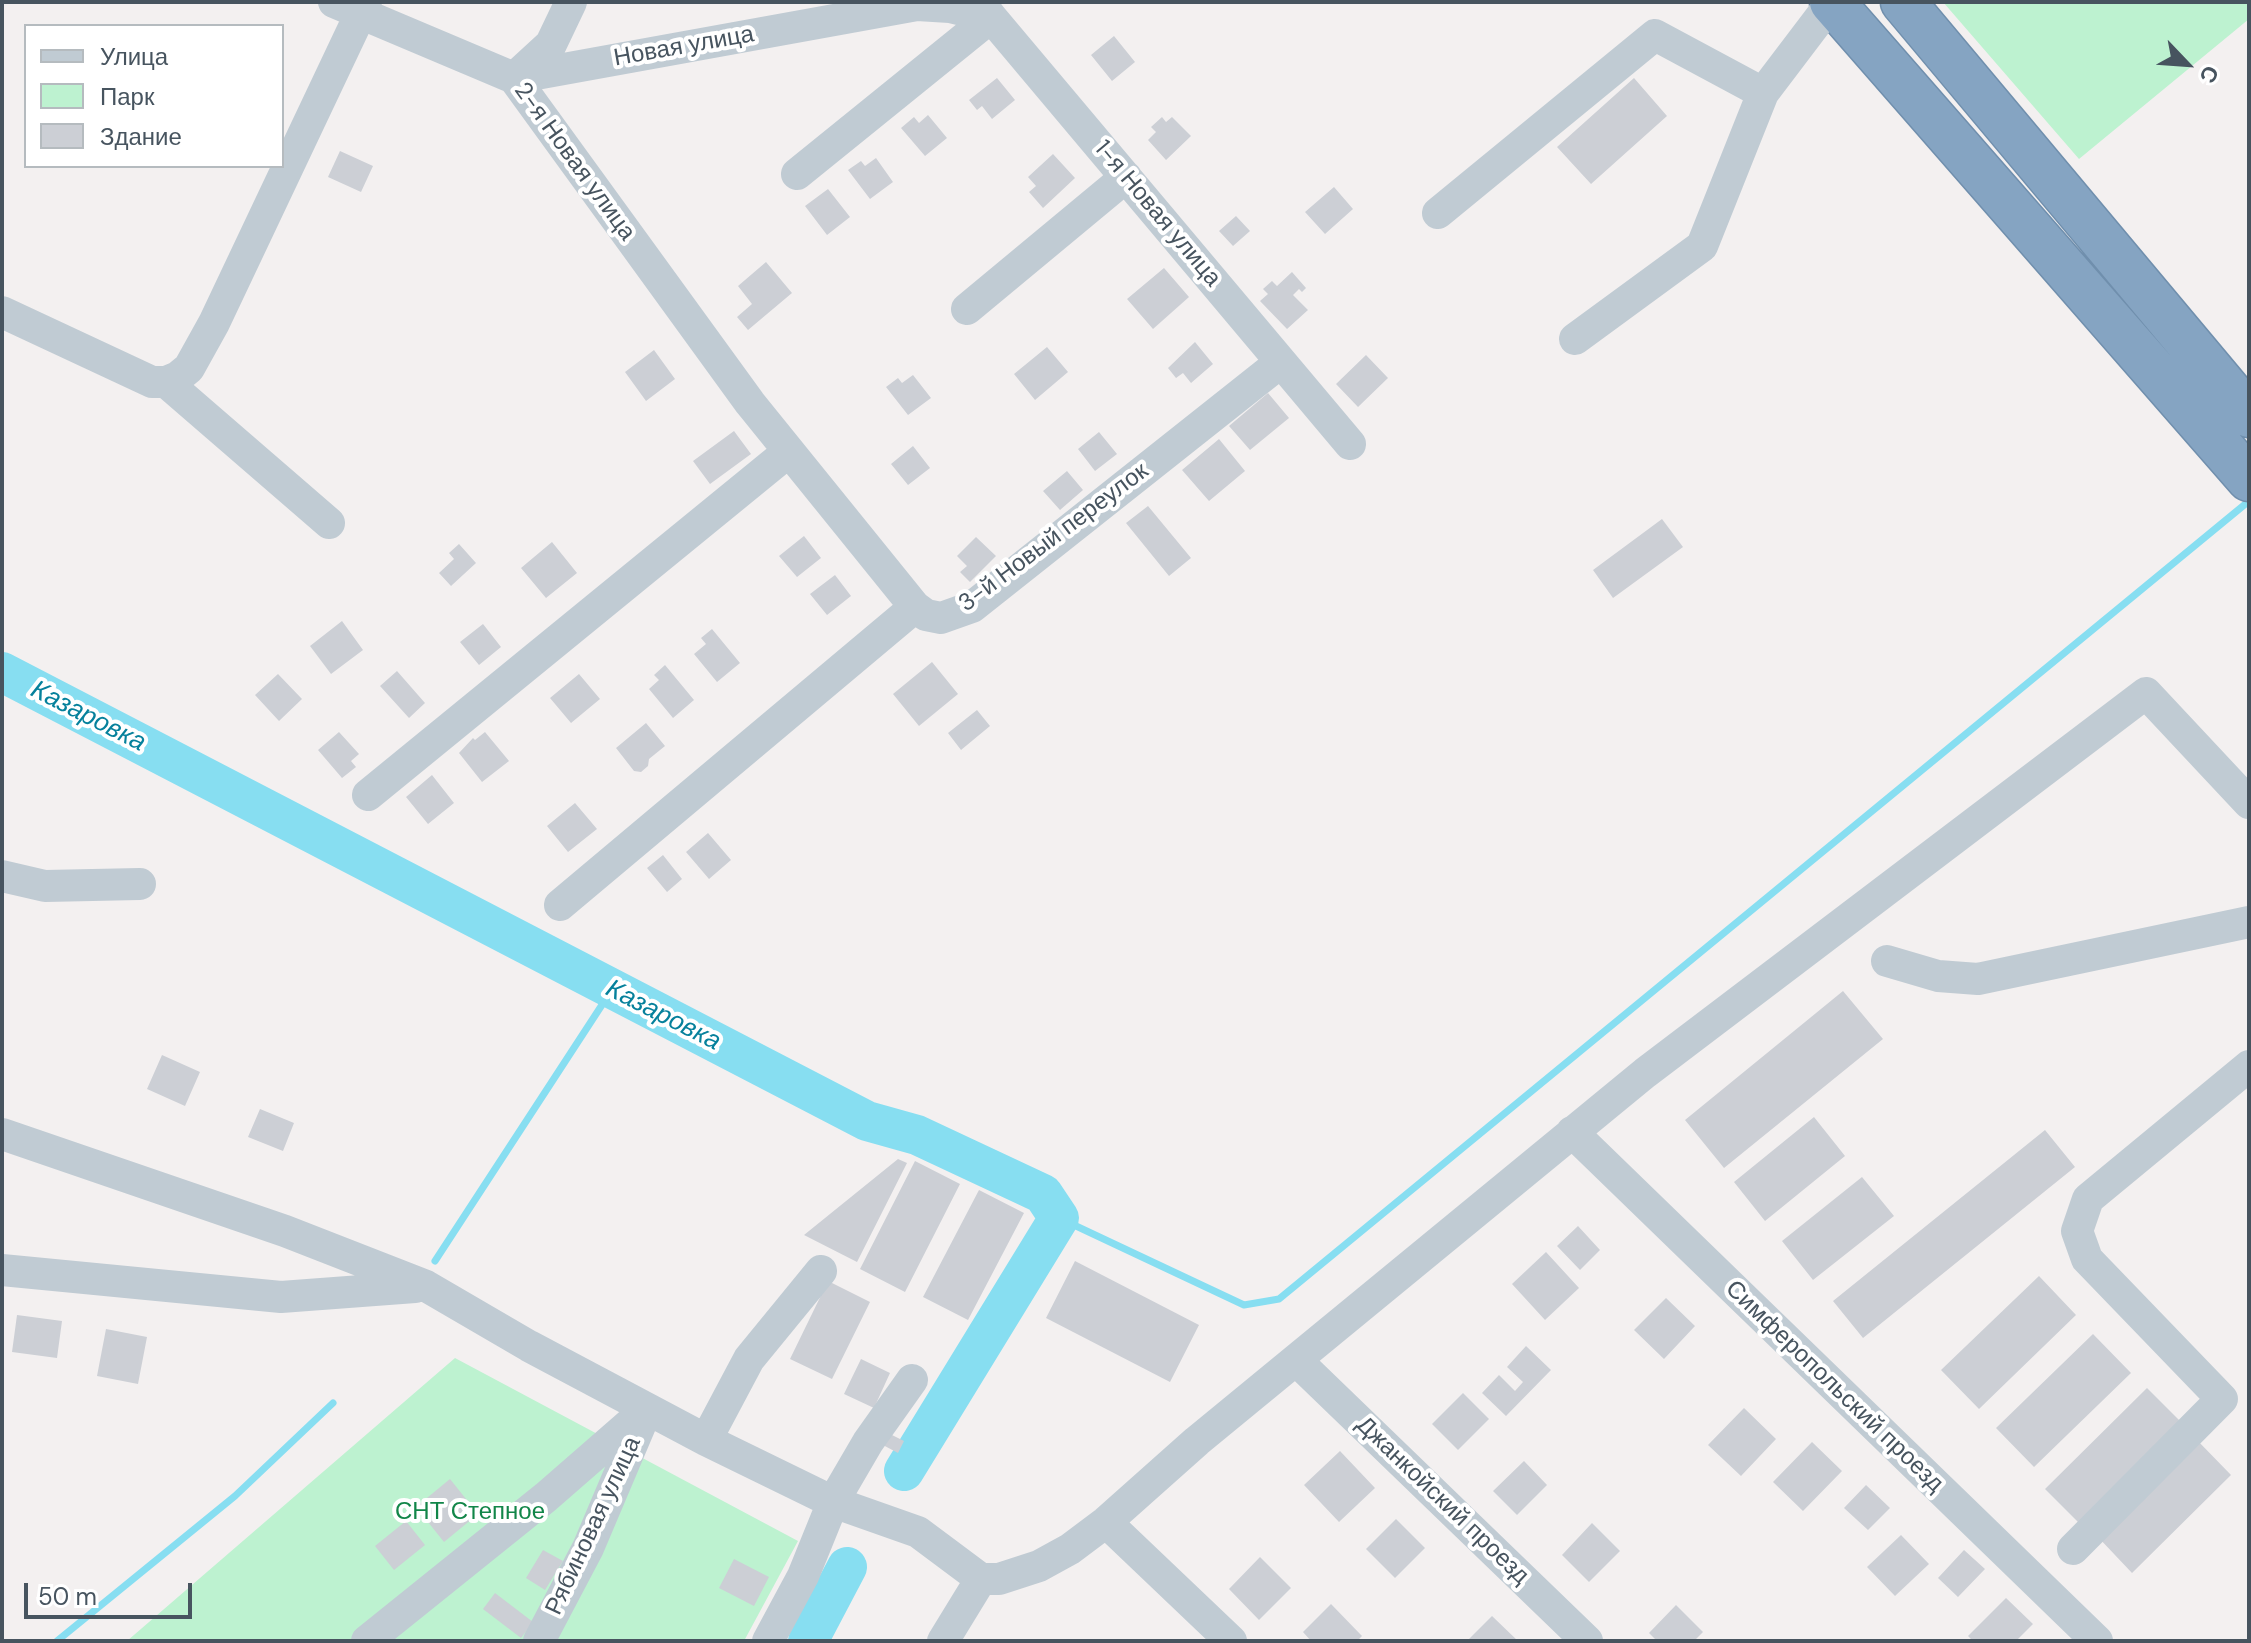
<!DOCTYPE html>
<html>
<head>
<meta charset="utf-8">
<style>
	body { margin:0 }
	#map { position:relative; width:2251px; height:1643px; overflow:hidden; background:#f3f0f0; font-family:"DM Sans",sans-serif }
	canvas { display:block }
	.frame { position:absolute; inset:0; border:4px solid #47545f; pointer-events:none }
	.legend { position:absolute; left:24px; top:24px; width:260px; height:144px; box-sizing:border-box; background:#fff; border:2px solid #b5bbbf; margin:0; padding:10px 14px; list-style:none; font-size:24px; color:#47545f }
	.legend li { display:flex; align-items:center; gap:16px; height:40px }
	.legend b { width:40px; border:2px solid #b5bbbf }
	.north { position:absolute; left:2147px; top:24px; width:80px; height:80px; -webkit-text-stroke:6px #fff; paint-order:stroke; rotate:115deg; font-size:22px; font-weight:700; line-height:32px; text-align:center; color:#47545f }
	.north::after { content:''; display:block; margin:auto; width:28px; height:36px; background:#47545f; clip-path:polygon(50% 0,100% 100%,50% 72%,0 100%) }
	.scale { position:absolute; left:24px; top:1583px; width:168px; height:36px; box-sizing:border-box; border:4px solid #47545f; border-top:0; padding-left:10px; font-size:24px; line-height:28px; white-space:nowrap; color:#47545f; -webkit-text-stroke:6px #fff; paint-order:stroke }
</style>
</head>
<body>
<div id="map">
<canvas width="2251" height="1643"></canvas>
<div class="frame"></div>
<ul class="legend">
<li><b style="height:10px;background:#c0cbd3"></b>Улица</li>
<li><b style="height:22px;background:#bdf2d0"></b>Парк</li>
<li><b style="height:22px;background:#cccfd5"></b>Здание</li>
</ul>
<div class="north">С</div>
<div class="scale">50 m</div>
</div>
<script>
const ctx = document.querySelector('canvas').getContext('2d');
ctx.lineJoin = 'round';
function fill(path, color) {
  ctx.fillStyle = color;
  ctx.fill(path, 'evenodd');
}
function toPath(rows) {
  const path = new Path2D();
  for (const r of rows) {
    path.moveTo(r[0], r[1]);
    for (let i = 2; i < r.length; i += 2) path.lineTo(r[i], r[i + 1]);
  }
  return path;
}
function trace(path, color, width, dash) {
  ctx.strokeStyle = color;
  ctx.lineWidth = width;
  ctx.lineCap = dash ? 'butt' : 'round';
  ctx.setLineDash(dash || []);
  ctx.stroke(path);
}
function drawText(font, color, halo, rows, align = 'center') {
  ctx.font = font + ' "DM Sans",sans-serif';
  ctx.lineWidth = 8;
  ctx.setLineDash([]);
  ctx.textBaseline = 'middle';
  ctx.strokeStyle = halo;
  ctx.fillStyle = color;
  for (const [text, x, y, turn = 0] of rows) {
    ctx.save();
    ctx.translate(x, y);
    ctx.rotate((+turn || 0) * Math.PI / 180);
    ctx.textAlign = isNaN(turn) ? turn : align;
    if (halo) ctx.strokeText(text, 0, 0);
    ctx.fillText(text, 0, 0);
    ctx.restore();
  }
}
fill(toPath([
	[1943,2,2249,2,2249,19,2079,159],
	[455,1358,798,1541,744,1641,127,1641]
]), '#bdf2d0');
trace(toPath([
	[1059,1218,1244,1305,1279,1299,2249,501],
	[435,1261,613,988],
	[57,1641,235,1496,333,1403]
]), '#87def1', 7);
trace(toPath([
	[2,672,867,1121,917,1135,1043,1194,1059,1218,904,1471],
	[808,1641,847,1567]
]), '#87def1', 40);
fill(toPath([
	[1114,36,1135,62,1112,81,1091,55],
	[997,78,1015,100,992,119,982,106,977,110,969,100],
	[1634,78,1667,116,1591,184,1557,147],
	[928,115,947,138,925,156,901,128,914,117,919,123],
	[1162,117,1166,122,1172,117,1191,136,1166,160,1148,140,1156,132,1151,127],
	[340,151,373,166,361,192,328,177],
	[1053,154,1075,178,1043,208,1029,192,1036,186,1028,177],
	[876,158,893,182,870,199,848,170,861,161,865,166],
	[1334,187,1353,209,1325,234,1305,212],
	[828,189,850,217,827,235,805,206],
	[1236,216,1250,231,1233,246,1219,231],
	[766,262,792,293,748,330,737,317,752,304,738,286],
	[1164,268,1189,297,1153,329,1127,299],
	[1292,272,1306,288,1302,292,1299,289,1293,295,1308,310,1287,329,1260,301,1268,294,1263,289,1272,281,1277,286],
	[1195,342,1213,364,1191,383,1183,373,1176,378,1168,368],
	[1047,347,1068,372,1035,400,1014,374],
	[654,350,675,379,646,401,625,372],
	[1366,355,1388,378,1358,407,1336,384],
	[913,375,931,398,908,415,886,387,898,378,902,383],
	[1268,393,1289,418,1250,450,1229,426],
	[734,431,751,454,710,484,693,461],
	[1099,432,1117,454,1095,471,1078,449],
	[1219,439,1245,471,1209,501,1182,470],
	[913,446,930,468,908,485,891,464],
	[1067,471,1083,490,1060,510,1043,491],
	[1148,506,1191,558,1169,576,1126,523],
	[1662,519,1683,547,1613,598,1593,570],
	[804,536,821,558,797,577,779,556],
	[976,537,996,556,970,582,960,572,967,566,957,556],
	[552,542,577,573,546,598,521,568],
	[459,544,476,563,451,586,439,573,454,559,449,553],
	[835,575,851,596,827,615,810,594],
	[342,621,363,650,331,674,310,646],
	[483,624,501,647,479,665,460,642],
	[712,629,740,663,717,682,694,654,706,644,701,638],
	[932,662,958,694,919,726,893,694],
	[665,665,694,700,673,718,649,689,659,680,654,675],
	[397,671,425,703,409,718,380,686],
	[278,674,302,699,279,721,255,695],
	[579,674,600,699,571,723,550,698],
	[977,710,990,726,961,750,948,733],
	[646,723,665,746,649,759,648,766,641,772,634,771,616,748],
	[339,732,359,754,351,761,356,767,342,778,318,750],
	[485,732,509,761,482,782,459,753,473,738,475,740],
	[432,775,454,803,428,824,406,797],
	[575,803,597,829,568,852,547,826],
	[708,833,731,860,709,879,686,852],
	[663,855,682,879,667,892,647,868],
	[1843,991,1883,1039,1724,1168,1685,1120],
	[162,1055,200,1072,185,1106,147,1089],
	[260,1109,294,1123,283,1151,248,1137],
	[1814,1117,1845,1156,1765,1221,1734,1182],
	[2045,1130,2075,1167,1863,1338,1833,1301],
	[898,1159,907,1163,857,1262,804,1235],
	[915,1161,960,1184,905,1292,860,1269],
	[1862,1177,1894,1216,1813,1280,1782,1241],
	[979,1190,1024,1213,968,1320,923,1297],
	[1578,1226,1600,1250,1580,1270,1557,1246],
	[1546,1252,1579,1288,1545,1320,1512,1284],
	[1075,1261,1199,1325,1170,1382,1046,1318],
	[2039,1276,2076,1315,1979,1409,1941,1370],
	[828,1281,870,1302,832,1379,790,1359],
	[1666,1298,1695,1326,1664,1359,1634,1330],
	[17,1315,62,1321,57,1358,12,1352],
	[106,1329,147,1337,138,1384,97,1376],
	[2093,1334,2131,1373,2034,1467,1996,1428],
	[1526,1346,1551,1370,1506,1416,1482,1393,1499,1375,1515,1391,1523,1382,1507,1367],
	[861,1359,890,1373,874,1408,844,1394],
	[2147,1388,2182,1423,2080,1524,2045,1489],
	[1463,1393,1489,1419,1458,1450,1432,1424],
	[1744,1408,1776,1439,1741,1476,1708,1445],
	[886,1432,904,1441,898,1453,881,1444],
	[2196,1439,2231,1475,2132,1573,2097,1536],
	[1812,1442,1842,1471,1803,1511,1773,1482],
	[1340,1451,1375,1488,1339,1522,1304,1485],
	[1524,1461,1547,1485,1517,1515,1493,1491],
	[450,1479,478,1514,444,1542,416,1507],
	[1866,1485,1890,1508,1868,1530,1844,1508],
	[1396,1519,1425,1548,1395,1578,1366,1549],
	[406,1521,425,1545,394,1570,375,1546],
	[1592,1523,1620,1551,1589,1582,1562,1555],
	[1901,1535,1929,1564,1895,1596,1867,1567],
	[543,1550,563,1561,545,1590,526,1578],
	[1964,1550,1985,1569,1958,1597,1938,1578],
	[1260,1557,1291,1588,1259,1620,1229,1589],
	[734,1559,769,1577,754,1606,719,1588],
	[495,1593,533,1622,521,1638,483,1609],
	[2006,1598,2033,1624,2016,1641,1973,1641,1968,1636],
	[1331,1604,1362,1636,1357,1641,1311,1641,1303,1632],
	[1676,1605,1703,1632,1694,1641,1657,1641,1649,1633],
	[1492,1616,1518,1641,1467,1641]
]), '#cccfd5');
const highway = toPath([
	[1832,2,2249,479],
	[1903,2,2249,415]
]);
trace(highway, '#708fad', 47);
trace(toPath([
	[334,2,514,78,750,403,915,607,926,615,941,618,972,607,1281,362],
	[571,2,551,44,514,78,917,5,950,7,991,17,1350,444],
	[797,174,991,17,982,5],
	[1438,213,1655,35,1763,93],
	[967,309,1126,177],
	[2,312,152,382,166,382,178,377,189,368,214,323,366,2],
	[1575,339,1702,246,1763,93,1832,2],
	[166,382,329,523],
	[368,795,788,452],
	[2,876,45,886,140,884],
	[560,905,915,607],
	[1887,961,1938,976,1978,979,2249,922],
	[1572,1132,2097,1641],
	[2,1134,285,1231,426,1286,529,1346,706,1440,833,1502,918,1532,981,1579,999,1579,1039,1566,1070,1549,1106,1522,1197,1441,1645,1073,2146,693,2249,803],
	[2,1270,281,1297,415,1287],
	[1297,1361,1587,1641],
	[706,1440,749,1359,821,1271],
	[1106,1522,1231,1641],
	[2073,1549,2222,1399,2087,1259,2077,1231,2088,1199,2249,1066],
	[367,1641,546,1497,647,1409],
	[539,1641,588,1548,644,1416],
	[768,1641,803,1576,833,1502,868,1442,912,1380],
	[943,1641,981,1579]
]), '#c0cbd3', 32);
trace(highway, '#85a4c2', 44);
drawText('24px', '#47545f', '#fff', [
	["Новая улица",684,47,-10],
	["2-я Новая улица",574,162,54],
	["1-я Новая улица",1157,214,50],
	["3-й Новый переулок",1054,538,-37],
	["Симферопольский проезд",1834,1387,44],
	["Джанкойский проезд",1442,1501,44],
	["Рябиновая улица",594,1526,-65]
]);
drawText('24px', '#128649', '#fff', [
	["СНТ Степное",470,1513]
]);
drawText('italic 26px', '#06819c', '#fff', [
	["Казаровка",88,717,27],
	["Казаровка",663,1016,27]
]);
</script>
</body>
</html>
